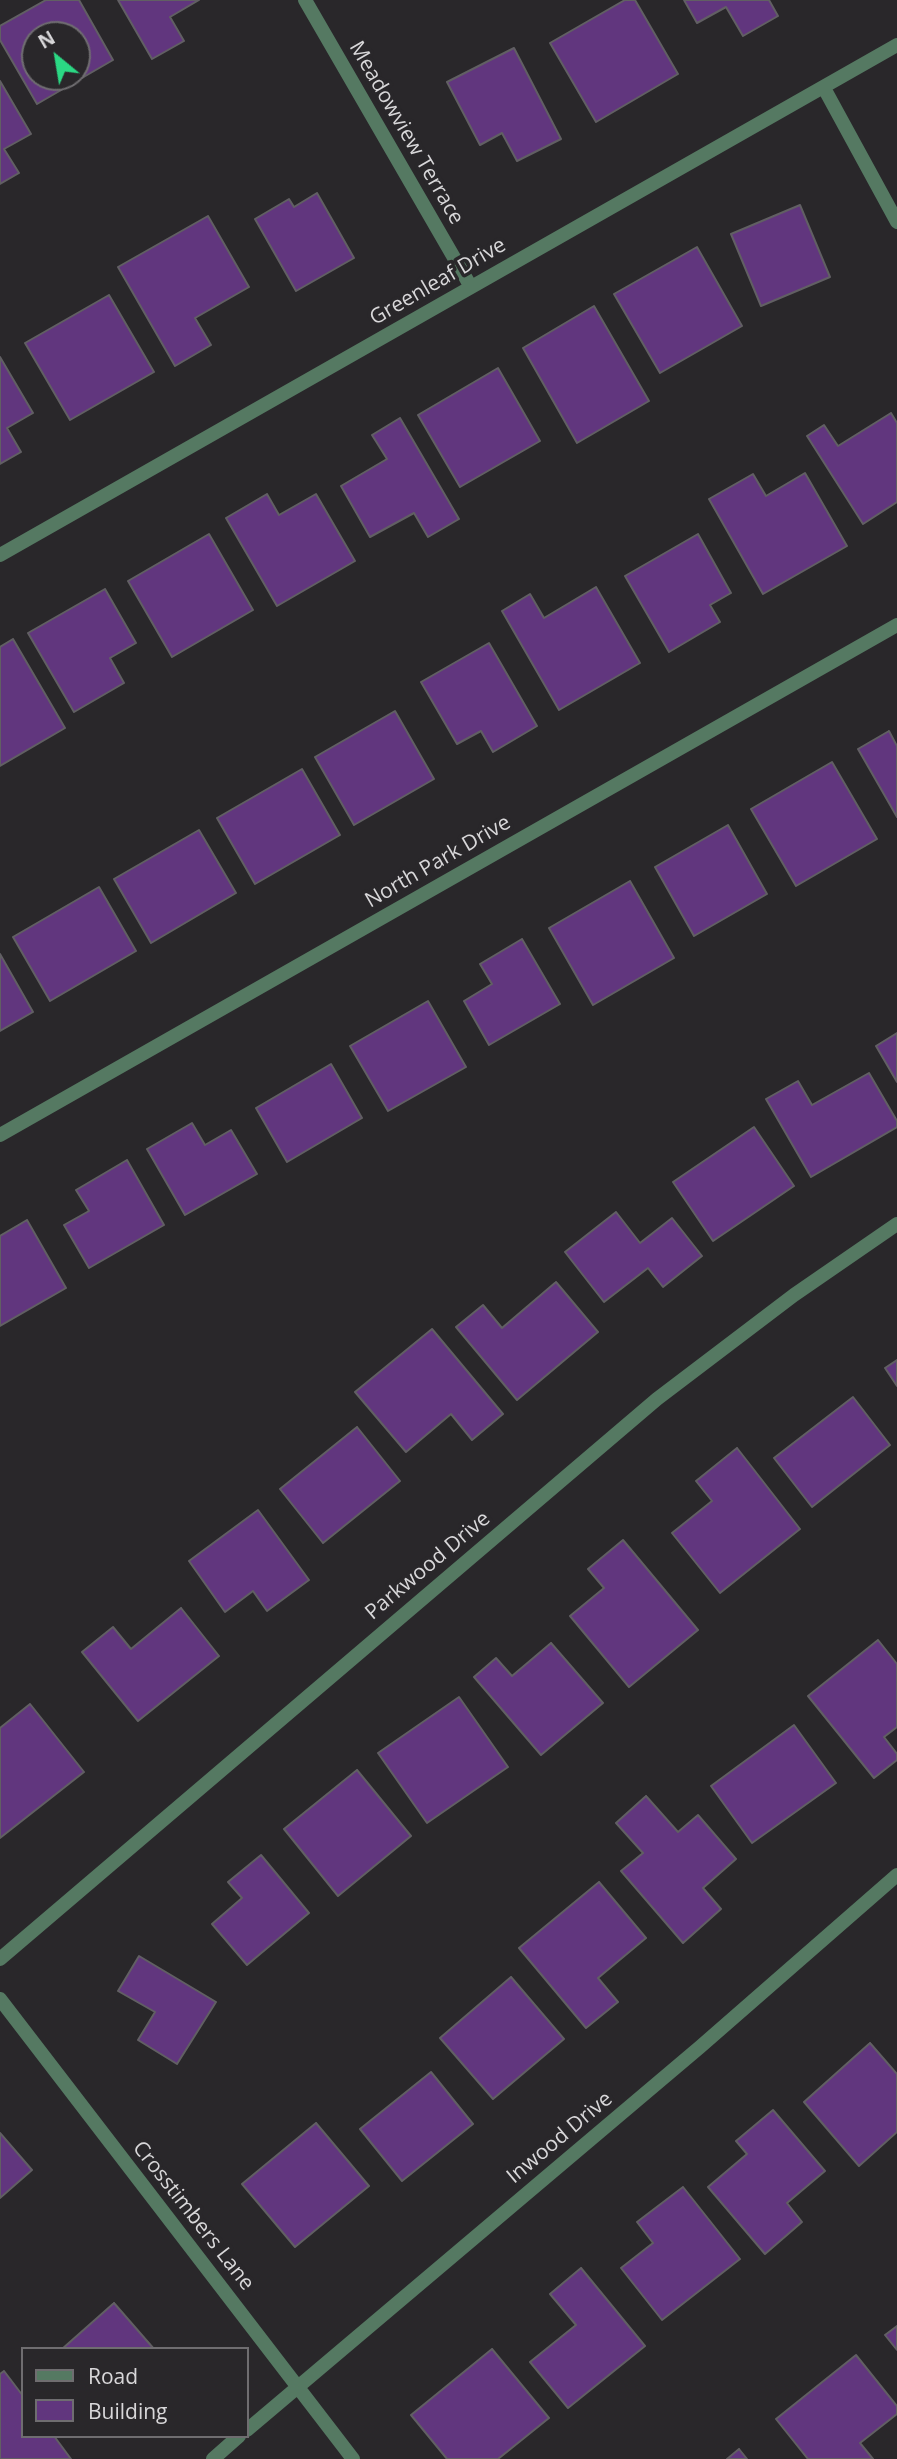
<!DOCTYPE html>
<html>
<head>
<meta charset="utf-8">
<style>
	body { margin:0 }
	#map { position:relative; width:897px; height:2459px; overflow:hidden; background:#29272a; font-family:"Open Sans",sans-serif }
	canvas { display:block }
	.legend { position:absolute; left:21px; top:2347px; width:228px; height:91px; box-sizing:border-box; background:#29272a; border:2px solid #6f6d70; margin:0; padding:9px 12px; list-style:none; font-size:21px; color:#d8d7d9 }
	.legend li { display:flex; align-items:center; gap:14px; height:35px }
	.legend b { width:35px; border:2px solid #6f6d70 }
	.north { position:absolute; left:21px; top:21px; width:70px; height:70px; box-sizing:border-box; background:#29272a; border:2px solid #6f6d70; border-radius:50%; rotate:330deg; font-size:19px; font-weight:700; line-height:28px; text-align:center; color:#d8d7d9 }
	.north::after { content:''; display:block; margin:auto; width:24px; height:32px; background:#2bd884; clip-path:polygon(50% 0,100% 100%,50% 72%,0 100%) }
</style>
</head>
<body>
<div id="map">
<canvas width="897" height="2459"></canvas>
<ul class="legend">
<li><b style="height:9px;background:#557962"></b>Road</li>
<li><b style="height:19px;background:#61367e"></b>Building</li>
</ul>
<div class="north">N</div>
</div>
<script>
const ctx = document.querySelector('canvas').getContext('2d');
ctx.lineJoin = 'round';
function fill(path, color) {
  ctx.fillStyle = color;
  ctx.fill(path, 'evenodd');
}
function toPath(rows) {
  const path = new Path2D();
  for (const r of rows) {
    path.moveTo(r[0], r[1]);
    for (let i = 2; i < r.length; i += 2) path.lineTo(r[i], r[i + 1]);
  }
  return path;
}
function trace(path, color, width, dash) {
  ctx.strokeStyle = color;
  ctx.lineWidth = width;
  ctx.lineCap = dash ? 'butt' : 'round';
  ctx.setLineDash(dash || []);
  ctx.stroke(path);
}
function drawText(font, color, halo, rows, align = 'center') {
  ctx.font = font + ' "Open Sans",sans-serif';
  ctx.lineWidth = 7;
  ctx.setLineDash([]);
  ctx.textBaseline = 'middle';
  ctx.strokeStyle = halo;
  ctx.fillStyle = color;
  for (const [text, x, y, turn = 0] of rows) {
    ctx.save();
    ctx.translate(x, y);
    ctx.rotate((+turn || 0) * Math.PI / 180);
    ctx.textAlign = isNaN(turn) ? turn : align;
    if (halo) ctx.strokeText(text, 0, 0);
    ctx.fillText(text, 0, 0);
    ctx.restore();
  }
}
const building = toPath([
	[46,0,79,0,113,60,37,104,0,40,0,26,46,0],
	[35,35,77,35,77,77,35,77,35,35],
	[118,0,199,0,170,17,184,41,152,59,118,0],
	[625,0,635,0,678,74,596,122,550,43,625,0],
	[684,0,769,0,778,16,743,36,726,7,697,23,684,0],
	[514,48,561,139,517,161,502,133,480,145,447,82,514,48],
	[0,81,31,134,4,149,19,173,0,184,0,81],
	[317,193,354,258,296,291,255,219,289,199,294,207,317,193],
	[800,205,830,277,761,306,731,234,800,205],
	[208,216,249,287,195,318,211,345,175,366,118,267,208,216],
	[697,247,742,326,660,373,614,294,697,247],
	[109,295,154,372,70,420,25,343,109,295],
	[594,306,649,401,577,443,523,348,594,306],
	[0,357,33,413,7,428,21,452,0,464,0,357],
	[498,368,540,441,460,487,418,415,498,368],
	[891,413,897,423,897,502,863,524,807,436,824,425,838,446,891,413],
	[400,418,459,519,428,537,414,513,370,537,341,486,387,459,372,435,400,418],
	[805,473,847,546,763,594,709,499,753,474,766,496,805,473],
	[267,494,279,515,316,494,355,561,277,606,226,518,267,494],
	[209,534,253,610,172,657,128,581,209,534],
	[698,534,731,593,710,605,720,622,669,652,625,576,698,534],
	[596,587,640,663,559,710,502,611,530,594,544,618,596,587],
	[105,589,136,643,110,658,124,683,74,712,28,633,105,589],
	[13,639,65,728,0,766,0,647,13,639],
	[489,643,537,726,493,752,481,731,457,744,421,682,489,643],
	[395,711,434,779,354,825,315,757,395,711],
	[889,731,897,746,897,817,858,749,889,731],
	[832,762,877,839,796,886,751,809,832,762],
	[302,769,340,835,255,884,217,818,302,769],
	[728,825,767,894,694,936,655,867,728,825],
	[199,830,236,893,151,943,114,879,199,830],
	[630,881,674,958,593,1005,549,928,630,881],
	[99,887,136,951,50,1001,13,937,99,887],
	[522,939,560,1004,489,1045,464,1001,492,984,480,964,522,939],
	[0,954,33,1012,0,1031,0,954],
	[428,1001,466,1067,388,1111,350,1046,428,1001],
	[897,1033,897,1082,876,1046,897,1033],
	[331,1064,362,1118,287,1162,256,1108,331,1064],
	[869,1073,897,1121,897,1127,811,1177,766,1099,798,1081,812,1105,869,1073],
	[192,1123,205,1145,231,1130,257,1174,185,1215,147,1149,192,1123],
	[754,1127,794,1186,713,1241,673,1182,754,1127],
	[127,1160,164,1225,89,1268,64,1225,89,1211,76,1190,127,1160],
	[616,1212,640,1243,672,1218,702,1256,663,1287,648,1268,604,1302,565,1252,616,1212],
	[27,1220,66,1288,0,1326,0,1236,27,1220],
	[556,1282,598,1332,517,1400,456,1327,483,1305,502,1328,556,1282],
	[432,1329,503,1414,472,1440,451,1414,406,1452,355,1392,432,1329],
	[897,1360,897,1386,885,1368,897,1360],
	[853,1397,890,1445,812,1507,774,1458,853,1397],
	[357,1427,400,1481,323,1543,280,1489,357,1427],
	[737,1448,800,1529,720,1593,672,1533,712,1501,696,1481,737,1448],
	[258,1510,309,1580,267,1611,253,1591,225,1612,189,1561,258,1510],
	[623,1540,698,1630,629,1687,570,1616,604,1588,588,1569,623,1540],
	[181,1608,219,1656,138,1721,82,1652,113,1627,131,1649,181,1608],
	[878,1640,897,1664,897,1727,884,1737,897,1754,897,1760,874,1778,808,1696,878,1640],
	[551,1643,603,1703,541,1755,474,1677,496,1658,512,1676,551,1643],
	[459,1697,508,1767,427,1823,378,1753,459,1697],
	[30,1704,84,1772,0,1838,0,1728,30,1704],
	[794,1725,836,1783,752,1843,711,1786,794,1725],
	[357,1770,411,1836,338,1896,284,1829,357,1770],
	[646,1796,678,1832,698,1815,736,1859,703,1888,721,1909,683,1943,621,1871,643,1853,616,1823,646,1796],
	[261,1855,309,1913,247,1965,212,1924,242,1898,228,1882,261,1855],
	[599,1882,646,1938,598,1978,618,2002,586,2028,519,1948,599,1882],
	[139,1956,216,2002,177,2064,138,2040,155,2012,118,1991,139,1956],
	[511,1977,564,2039,493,2099,440,2038,511,1977],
	[870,2043,897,2074,897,2132,859,2166,804,2102,870,2043],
	[431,2072,473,2124,402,2181,360,2129,431,2072],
	[773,2110,825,2171,787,2203,802,2222,765,2254,708,2187,747,2154,736,2141,773,2110],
	[316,2123,369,2186,295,2247,242,2184,316,2123],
	[0,2133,32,2170,0,2198,0,2133],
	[683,2187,740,2259,662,2320,621,2268,653,2243,637,2222,683,2187],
	[581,2268,645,2346,568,2408,530,2362,576,2325,550,2294,581,2268],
	[114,2303,154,2349,62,2349,114,2303],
	[897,2326,897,2350,885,2335,897,2326],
	[492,2349,549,2418,498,2459,447,2459,411,2415,492,2349],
	[856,2355,897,2406,897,2414,860,2443,873,2459,808,2459,776,2419,856,2355],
	[4,2371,23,2396,23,2436,54,2436,71,2459,0,2459,0,2374,4,2371],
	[739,2449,747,2459,727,2459,739,2449]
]);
fill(building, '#61367e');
trace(building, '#615f63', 2);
trace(toPath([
	[305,0,471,287],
	[824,88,897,222],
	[0,555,897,45],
	[0,1135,897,625],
	[0,1959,657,1399,794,1295,897,1224],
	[0,1999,353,2459],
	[247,2430,700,2047,897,1875],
	[213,2459,239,2436]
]), '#557962', 14);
drawText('21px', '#d8d7d9', '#29272a', [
	["Meadowview Terrace",406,133,60],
	["Greenleaf Drive",438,282,-30],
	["North Park Drive",438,862,-30],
	["Parkwood Drive",428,1566,-40],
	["Inwood Drive",560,2138,-40],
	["Crosstimbers Lane",193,2216,52]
]);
</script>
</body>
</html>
